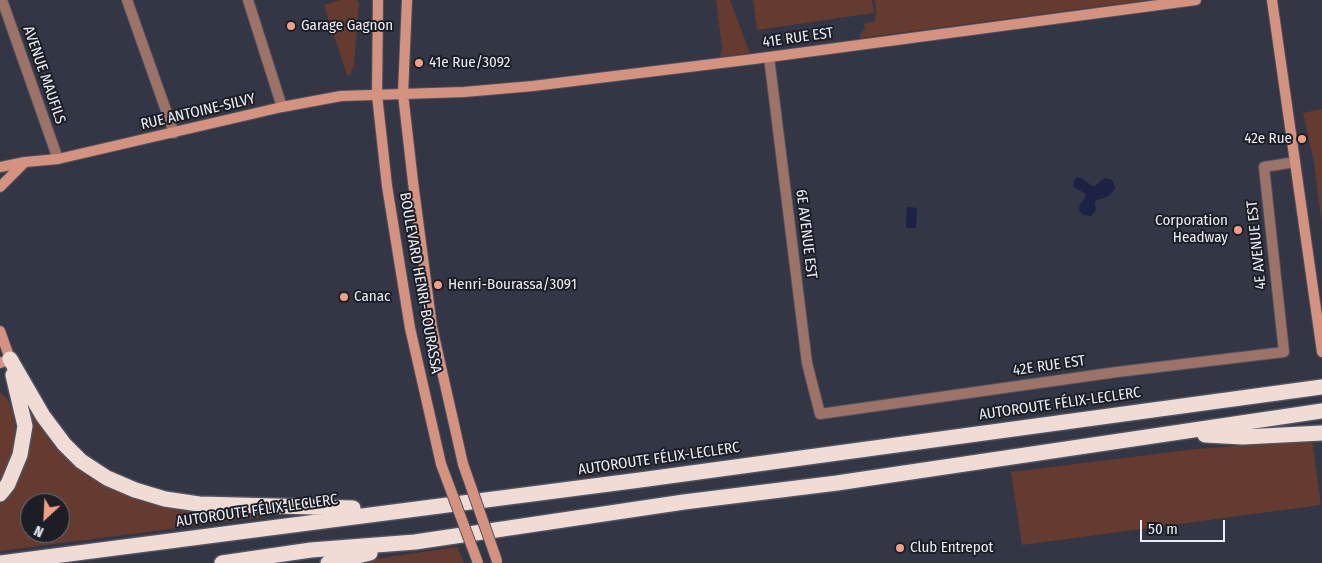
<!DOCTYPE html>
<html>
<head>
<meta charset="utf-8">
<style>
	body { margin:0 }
	#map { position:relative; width:1322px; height:563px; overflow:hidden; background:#333645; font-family:"Fira Sans Condensed",sans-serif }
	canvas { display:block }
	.north { position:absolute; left:20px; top:493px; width:50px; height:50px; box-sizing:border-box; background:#1c1e25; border:1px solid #6e7079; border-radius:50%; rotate:205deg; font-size:14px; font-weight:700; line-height:20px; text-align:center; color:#eaecf6 }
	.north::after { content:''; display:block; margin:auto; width:18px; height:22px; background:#f39f85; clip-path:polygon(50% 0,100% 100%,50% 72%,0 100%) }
	.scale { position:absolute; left:1140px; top:520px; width:85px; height:22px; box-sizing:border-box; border:2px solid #eaecf6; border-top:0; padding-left:6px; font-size:15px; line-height:18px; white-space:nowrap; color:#eaecf6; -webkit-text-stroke:4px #1c1e25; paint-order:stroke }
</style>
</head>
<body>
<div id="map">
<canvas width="1322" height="563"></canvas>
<div class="north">N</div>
<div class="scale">50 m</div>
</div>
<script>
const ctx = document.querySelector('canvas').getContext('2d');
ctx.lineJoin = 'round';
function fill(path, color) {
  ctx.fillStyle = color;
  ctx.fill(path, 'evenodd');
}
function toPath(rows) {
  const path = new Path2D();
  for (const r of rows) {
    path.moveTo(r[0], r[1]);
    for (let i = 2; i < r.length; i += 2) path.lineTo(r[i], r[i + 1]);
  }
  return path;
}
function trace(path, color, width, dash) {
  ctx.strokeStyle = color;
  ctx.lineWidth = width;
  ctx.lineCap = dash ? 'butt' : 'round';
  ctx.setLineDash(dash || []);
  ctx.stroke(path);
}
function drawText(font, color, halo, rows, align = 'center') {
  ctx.font = font + ' "Fira Sans Condensed",sans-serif';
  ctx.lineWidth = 4;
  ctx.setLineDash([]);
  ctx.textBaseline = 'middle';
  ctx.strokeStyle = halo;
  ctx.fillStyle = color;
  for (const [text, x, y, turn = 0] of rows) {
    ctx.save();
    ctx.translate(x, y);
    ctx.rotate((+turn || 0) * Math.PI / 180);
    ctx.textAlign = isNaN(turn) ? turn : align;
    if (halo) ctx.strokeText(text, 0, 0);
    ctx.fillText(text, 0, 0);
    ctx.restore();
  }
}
fill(toPath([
	[340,0,357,0,359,4,354,64,350,75,347,75,324,5],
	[716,0,730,0,750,53,720,57,722,48],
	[753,0,872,0,874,13,757,30],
	[875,0,1149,0,860,38,860,34,865,29,864,24,875,21,876,12],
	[1322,109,1322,225,1314,162,1303,113],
	[0,392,7,398,13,413,15,428,14,448,8,470,0,486],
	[25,393,42,428,58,448,114,488,270,509,270,516,0,551,0,502,7,494],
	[30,503,60,503,60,533,30,533],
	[1312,440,1321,505,1022,545,1011,472,1196,449],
	[457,547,464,563,348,563]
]), '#643b2e');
fill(toPath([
	[1077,177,1083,179,1092,186,1095,186,1105,178,1111,179,1114,184,1115,189,1109,196,1097,200,1095,203,1096,210,1091,216,1083,215,1079,210,1080,204,1085,198,1086,194,1075,188,1073,186,1074,181],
	[907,207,917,208,916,228,906,228]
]), '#1d2144');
const street = toPath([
	[2,0,58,159],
	[127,0,174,133],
	[248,0,282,107],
	[769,57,807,363,820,414,1117,372,1284,352,1264,167,1295,162]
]);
const secondary = toPath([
	[378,0,377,95,387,186,410,328,441,464],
	[407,0,403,94,413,182,432,327,463,464],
	[1272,0,1322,352],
	[0,167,25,162,58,159,282,107,341,96,464,92,533,86,754,59,1196,0],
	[0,187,25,162],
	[0,331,10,359,0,363]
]);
const highway = toPath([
	[10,359,43,416,64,444,81,461,107,478,135,490,165,499,199,504,353,508],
	[1205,435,1243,437,1322,433],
	[0,494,8,484,20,455,25,426,13,375],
	[0,563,640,480,1322,387],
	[222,563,311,550,415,542,684,502,837,483,1322,411],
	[328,563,370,553]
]);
trace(street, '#505361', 12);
trace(secondary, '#505361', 12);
trace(highway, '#505361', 18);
trace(street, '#9c7366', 10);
trace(secondary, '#d5937f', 10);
trace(highway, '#f0dbd5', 15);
const secondaryBridge = toPath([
	[441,464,478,563],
	[463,464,497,561]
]);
trace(secondaryBridge, '#505361', 12, []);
trace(secondaryBridge, '#d5937f', 10);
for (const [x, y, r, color] of [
	[291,26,5,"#f39f85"],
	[419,63,5,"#f39f85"],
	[1302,139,5,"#f39f85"],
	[1238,230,5,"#f39f85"],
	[438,285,5,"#f39f85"],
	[344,297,5,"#f39f85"],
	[900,548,5,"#f39f85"]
]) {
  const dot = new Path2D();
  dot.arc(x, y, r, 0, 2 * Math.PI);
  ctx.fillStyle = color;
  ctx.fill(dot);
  trace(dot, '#1c1e25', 2);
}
drawText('15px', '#eaecf6', '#1c1e25', [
	["Garage Gagnon",301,26],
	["41e Rue/3092",429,63],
	["42e Rue",1292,139,"right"],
	["Corporation",1228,221,"right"],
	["Headway",1228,238,"right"],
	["Henri-Bourassa/3091",448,285],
	["Canac",354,297],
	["Club Entrepot",910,548]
], 'left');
drawText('15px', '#eaecf6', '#1c1e25', [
	["41E RUE EST",798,38,-8],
	["AVENUE MAUFILS",44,75,71],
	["RUE ANTOINE-SILVY",198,112,-13],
	["6E AVENUE EST",806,234,83],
	["4E AVENUE EST",1257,245,-96],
	["BOULEVARD HENRI-BOURASSA",420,283,80],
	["42E RUE EST",1049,366,-8],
	["AUTOROUTE FÉLIX-LECLERC",1060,404,-8],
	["AUTOROUTE FÉLIX-LECLERC",659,459,-8],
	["AUTOROUTE FÉLIX-LECLERC",257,511,-8]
]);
</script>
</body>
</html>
